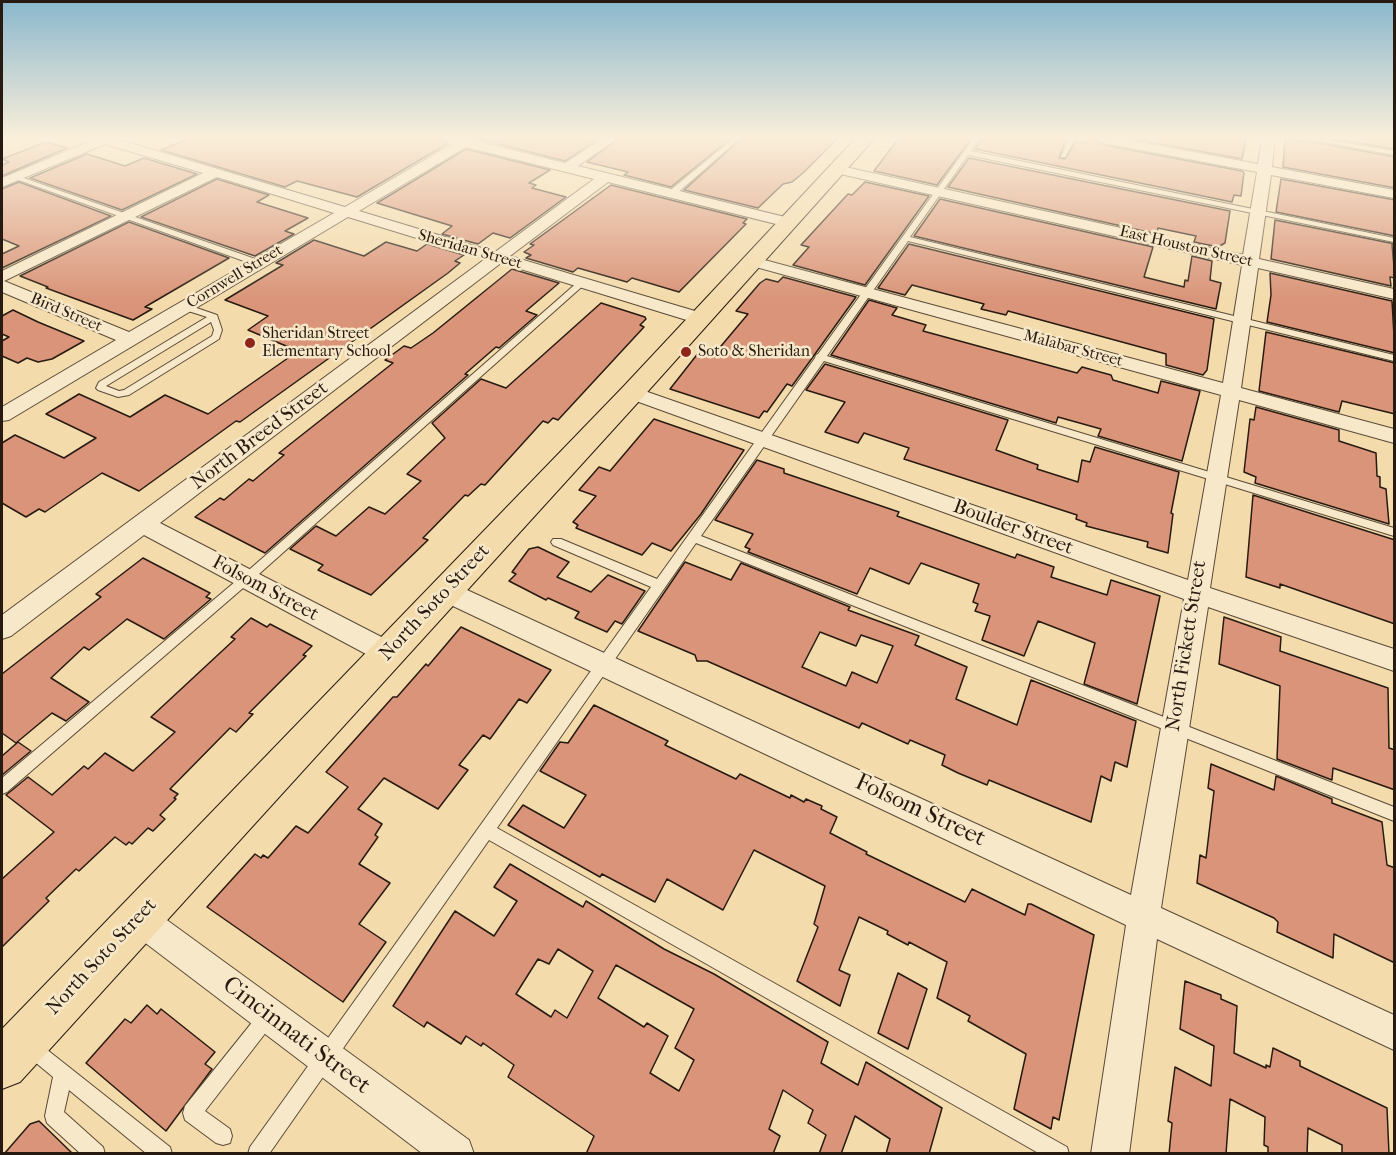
<!DOCTYPE html>
<html>
<head>
<meta charset="utf-8">
<style>
	body { margin:0 }
	#map { position:relative; width:1396px; height:1155px; overflow:hidden; background:#f3dbac; font-family:"IM FELL French Canon",serif }
	canvas { display:block }
	.frame { position:absolute; inset:0; border:3px solid #271a10; pointer-events:none }
</style>
</head>
<body>
<div id="map">
<canvas width="1396" height="1155"></canvas>
<div class="frame"></div>
</div>
<script>
const ctx = document.querySelector('canvas').getContext('2d');
ctx.lineJoin = 'round';
function fill(path, color) {
  ctx.fillStyle = color;
  ctx.fill(path, 'evenodd');
}
function toPath(rows) {
  const path = new Path2D();
  for (const r of rows) {
    path.moveTo(r[0], r[1]);
    for (let i = 2; i < r.length; i += 2) path.lineTo(r[i], r[i + 1]);
  }
  return path;
}
function trace(path, color, width, dash) {
  ctx.strokeStyle = color;
  ctx.lineWidth = width;
  ctx.lineCap = dash ? 'butt' : 'round';
  ctx.setLineDash(dash || []);
  ctx.stroke(path);
}
function drawText(font, color, halo, rows, align = 'center') {
  ctx.font = font + ' "IM FELL French Canon",serif';
  ctx.lineWidth = 5;
  ctx.setLineDash([]);
  ctx.textBaseline = 'middle';
  ctx.strokeStyle = halo;
  ctx.fillStyle = color;
  for (const [text, x, y, turn = 0] of rows) {
    ctx.save();
    ctx.translate(x, y);
    ctx.rotate((+turn || 0) * Math.PI / 180);
    ctx.textAlign = isNaN(turn) ? turn : align;
    if (halo) ctx.strokeText(text, 0, 0);
    ctx.fillText(text, 0, 0);
    ctx.restore();
  }
}
const building = toPath([
	[187,139,445,139,447,144,357,197,297,181,285,187,161,150,187,139],
	[478,139,598,139,565,161,478,139],
	[618,139,730,139,671,187,624,175,628,172,587,162,618,139],
	[741,139,837,139,803,173,792,182,783,184,758,208,684,190,741,139],
	[898,139,971,139,937,185,874,171,898,139],
	[981,139,1066,139,1059,158,1065,159,1076,141,1087,143,1087,139,1095,139,1104,145,1242,171,1244,173,1241,196,1234,195,1232,202,975,149,981,139],
	[1133,139,1246,139,1242,159,1133,139],
	[1285,139,1303,141,1306,139,1308,141,1395,157,1395,188,1283,167,1285,139],
	[1332,139,1395,139,1395,149,1394,149,1332,139],
	[46,142,67,148,2,176,2,165,9,162,2,159,46,142],
	[466,149,550,170,529,183,536,185,532,188,566,197,510,238,493,233,478,244,442,234,452,226,377,203,466,149],
	[87,154,125,166,144,158,197,174,122,210,30,178,87,154],
	[969,158,1230,211,1225,243,1218,247,1194,242,1196,236,1158,228,1157,234,948,187,969,158],
	[217,179,269,195,257,202,308,218,285,231,294,234,255,256,141,217,217,179],
	[1281,179,1395,200,1395,236,1276,212,1281,179],
	[19,182,111,216,2,268,2,254,19,246,2,239,2,189,19,182],
	[865,182,929,196,865,285,793,265,809,247,801,245,848,194,852,195,865,182],
	[611,185,747,219,743,223,746,224,679,292,632,278,627,282,578,268,573,272,526,258,531,255,524,252,534,245,530,244,611,185],
	[940,199,1153,247,1144,277,1184,287,1185,280,1188,281,1192,256,1212,261,1210,280,1221,283,1216,309,914,236,940,199],
	[1275,220,1395,244,1392,245,1395,278,1390,277,1391,286,1271,259,1275,220],
	[129,222,229,258,145,307,152,309,133,320,46,288,48,287,20,276,129,222],
	[314,240,364,256,386,242,417,251,427,244,464,255,455,261,460,263,448,273,240,422,236,421,139,491,102,473,45,512,39,509,26,517,2,503,2,443,15,435,64,458,96,438,46,414,79,394,130,417,165,395,208,414,298,351,248,330,268,316,225,300,283,265,276,263,314,240],
	[909,244,1214,319,1207,370,1203,375,1166,365,1166,354,1008,311,1006,315,981,309,984,304,912,285,905,295,878,288,909,244],
	[512,269,559,283,526,311,537,315,499,348,496,347,465,374,468,375,265,553,195,517,220,498,224,500,249,479,253,481,284,455,279,453,393,363,385,360,404,346,411,348,433,333,512,269],
	[1270,273,1392,301,1395,353,1267,322,1271,295,1270,273],
	[783,277,856,297,792,386,787,384,767,412,764,411,759,418,670,389,703,347,716,352,748,314,736,311,760,283,766,279,778,282,783,277],
	[869,300,897,308,892,315,926,325,923,331,1077,373,1082,367,1111,375,1113,380,1158,393,1161,381,1200,391,1182,461,1098,436,1101,429,1058,417,1056,423,831,355,869,300],
	[601,303,645,317,646,319,640,325,644,327,558,420,553,418,548,423,543,421,485,485,481,484,468,496,465,495,423,538,428,540,371,595,318,570,323,565,290,549,316,526,336,536,369,507,385,514,421,481,407,474,445,438,432,423,481,379,506,388,601,303],
	[13,310,38,322,84,341,52,359,38,362,27,358,18,363,2,356,2,341,9,337,2,334,2,316,13,310],
	[1266,332,1395,363,1395,414,1342,401,1339,412,1259,391,1266,332],
	[825,364,1008,420,996,450,1038,465,1037,469,1078,482,1082,460,1090,462,1095,447,1179,472,1171,513,1173,514,1168,553,1147,547,1148,542,1086,526,1087,523,1076,519,1077,515,904,459,909,448,864,433,858,443,825,432,845,402,806,390,825,364],
	[1256,407,1339,430,1339,441,1376,453,1377,476,1380,477,1380,487,1386,489,1389,524,1255,483,1256,477,1244,472,1250,419,1254,420,1256,407],
	[654,419,744,450,701,514,671,551,652,543,642,555,576,528,578,525,573,522,596,496,579,490,599,467,610,471,654,419],
	[757,460,784,469,784,473,899,512,897,516,1015,558,1017,554,1054,567,1051,577,1107,595,1111,580,1160,596,1137,704,1084,684,1095,643,1038,621,1024,656,982,640,990,616,975,611,978,604,973,602,979,584,921,563,909,584,870,568,857,594,748,552,750,549,745,547,753,534,715,520,757,460],
	[1253,495,1395,540,1395,624,1280,584,1280,588,1246,577,1253,495],
	[538,547,569,562,557,577,591,592,608,575,645,591,622,624,615,621,607,632,575,618,579,612,548,598,546,600,509,581,516,574,512,572,529,549,538,547],
	[143,558,210,593,206,597,211,599,164,639,127,619,89,650,84,647,51,678,89,702,66,721,52,713,16,743,2,733,2,674,101,597,96,594,143,558],
	[685,562,731,580,741,563,850,607,848,610,919,636,915,645,967,667,956,699,1017,725,1031,680,1136,721,1127,767,1115,762,1111,781,1101,776,1091,822,989,780,987,785,958,773,942,765,945,755,910,740,908,744,862,723,859,728,707,661,697,661,695,655,638,631,685,562],
	[820,632,856,646,861,635,893,646,877,683,852,672,846,686,802,667,820,632],
	[1224,617,1281,637,1280,651,1388,688,1389,748,1395,750,1395,790,1333,768,1332,780,1277,759,1280,686,1219,664,1224,617],
	[251,618,267,627,270,624,312,646,303,655,306,656,249,713,253,714,236,732,230,728,170,789,178,794,174,798,176,799,160,815,165,819,153,831,148,828,132,844,129,842,126,845,115,837,79,871,76,869,46,898,49,901,2,947,2,879,54,832,6,795,28,777,52,795,84,766,88,769,105,753,133,771,175,732,151,717,235,639,231,637,251,618],
	[461,627,551,670,527,703,519,699,490,739,483,735,459,765,468,770,438,809,384,778,358,809,382,824,375,835,378,837,359,864,390,883,359,924,386,942,343,1002,207,907,255,854,261,858,263,855,268,858,296,826,308,833,348,787,326,772,393,697,397,697,426,664,428,666,461,627],
	[594,705,668,741,665,745,736,779,740,774,790,798,791,795,804,802,806,799,822,806,821,809,837,817,830,833,867,852,866,854,965,902,972,889,1025,915,1028,904,1031,904,1094,935,1059,1120,1053,1117,1051,1129,1014,1109,1026,1054,968,1021,970,1016,937,998,947,962,909,942,908,945,887,934,888,931,859,917,839,970,850,975,840,1006,797,981,818,927,814,924,825,886,754,850,723,910,667,879,655,902,602,874,600,877,508,825,523,805,564,828,586,795,540,771,560,742,568,743,594,705],
	[18,742,31,751,2,775,2,756,18,742],
	[1211,764,1274,790,1276,776,1332,799,1332,803,1382,822,1387,865,1395,868,1395,963,1334,934,1333,958,1277,932,1278,922,1274,918,1197,883,1200,855,1206,858,1214,791,1208,788,1211,764],
	[510,864,583,907,586,901,664,949,714,974,828,1042,821,1063,858,1085,866,1062,942,1108,929,1154,886,1154,890,1139,855,1116,841,1154,819,1154,826,1135,808,1123,813,1110,783,1090,769,1129,780,1136,773,1154,586,1154,594,1136,508,1077,514,1065,483,1043,481,1046,466,1036,461,1044,427,1022,424,1027,393,1006,455,911,494,936,517,901,494,887,510,864],
	[558,949,593,971,567,1018,555,1010,551,1017,516,994,538,959,549,964,558,949],
	[616,965,694,1009,675,1048,694,1060,679,1091,650,1073,668,1036,647,1023,644,1027,598,998,616,965],
	[898,973,927,989,908,1049,878,1033,898,973],
	[1185,981,1221,995,1221,999,1237,1006,1234,1053,1266,1068,1266,1065,1270,1067,1273,1048,1300,1061,1300,1066,1387,1108,1389,1154,1342,1154,1342,1145,1308,1128,1307,1154,1268,1154,1268,1147,1264,1145,1265,1117,1230,1099,1226,1154,1169,1154,1172,1123,1168,1121,1175,1067,1211,1086,1214,1046,1180,1029,1185,981],
	[147,1005,157,1014,161,1009,215,1052,205,1064,212,1069,166,1131,86,1063,125,1019,131,1023,147,1005],
	[39,1121,73,1154,4,1154,30,1124,39,1121]
]);
fill(building, '#d99479');
trace(building, '#271a10', 1.5);
const service = toPath([
	[100,139,107,139,104,141,100,139],
	[733,139,739,139,674,196,668,196,668,192,733,139],
	[973,139,979,139,971,151,1394,238,1394,242,968,155,910,237,1394,355,1394,361,908,241,827,356,1394,528,1394,536,824,361,701,536,1394,807,1394,821,696,543,497,828,1067,1147,1069,1154,1040,1154,489,840,269,1154,248,1154,250,1147,651,587,553,545,551,542,553,539,561,539,657,579,815,358,816,355,818,354,973,139],
	[1069,139,1075,139,1065,157,1061,157,1069,139],
	[1308,139,1320,139,1394,151,1394,155,1308,139],
	[15,175,261,261,262,263,255,265,13,178,12,177,15,175],
	[579,281,586,283,250,582,7,792,2,794,2,778,242,576,579,281],
	[185,304,217,315,222,330,219,339,129,395,118,397,98,390,96,388,99,382,207,317,182,309,182,305,185,304],
	[211,322,214,330,212,336,124,390,119,391,106,386,211,322],
	[268,1007,274,1010,277,1016,274,1022,205,1111,230,1129,232,1136,230,1143,223,1145,216,1143,185,1120,183,1113,185,1106,262,1010,268,1007],
	[30,1038,36,1041,170,1147,172,1154,147,1154,69,1090,64,1112,103,1147,105,1154,81,1154,47,1123,45,1116,53,1077,24,1053,21,1047,24,1041,30,1038]
]);
const minor = toPath([
	[95,139,117,139,345,207,452,144,448,143,447,139,476,139,475,141,565,163,602,139,616,139,578,166,793,219,796,222,788,227,608,182,510,256,705,314,708,318,705,322,693,322,501,263,160,523,397,645,401,653,397,661,388,664,379,661,144,535,11,636,2,639,2,615,485,259,348,217,9,420,2,421,2,407,116,340,2,292,2,271,203,173,105,144,2,187,2,178,95,139],
	[466,147,594,179,495,252,359,211,466,147],
	[217,177,334,213,129,332,4,281,217,177],
	[1097,139,1123,139,1258,164,1262,139,1275,139,1272,167,1394,190,1394,198,1271,175,1259,259,1394,289,1394,299,1258,268,1241,388,1394,429,1394,443,1239,400,1210,588,1394,649,1394,671,1208,607,1161,908,1394,1015,1394,1050,1157,939,1129,1154,1091,1154,1126,925,436,598,433,591,436,584,445,581,454,584,1131,895,1184,599,625,397,622,393,625,389,632,387,639,389,1188,580,1221,395,745,264,743,261,745,258,757,258,1223,383,1242,265,836,173,829,169,836,165,1243,255,1257,172,1104,143,1097,139],
	[138,902,149,907,469,1140,474,1154,423,1154,127,929,122,918,127,907,138,902]
]);
const primary = toPath([
	[855,139,874,139,641,399,20,1082,2,1089,2,1029,623,387,855,139]
]);
trace(service, '#5a4a37', 2);
trace(minor, '#5a4a37', 2);
trace(primary, '#271a10', 2);
fill(service, '#f7e8c9');
fill(minor, '#f7e8c9');
fill(primary, '#f3dbac');
const sky = ctx.createLinearGradient(0, 0, 0, 300);
sky.addColorStop(0, '#8ab7cd');
sky.addColorStop(0.46, '#faefda');
sky.addColorStop(1, '#faefda00');
ctx.fillStyle = sky;
ctx.fillRect(0, 0, 1396, 300);
for (const [x, y, r, color] of [
	[250,343,6,"#8f2418"],
	[686,352,6,"#8f2418"]
]) {
  const dot = new Path2D();
  dot.arc(x, y, r, 0, 2 * Math.PI);
  ctx.fillStyle = color;
  ctx.fill(dot);
  trace(dot, '#f7e8c9', 2);
}
drawText('16px', '#271a10', '#f7e8c9', [
	["East Houston Street",1186,247,13],
	["Sheridan Street",470,250,16],
	["Cornwell Street",235,277,-31],
	["Bird Street",66,313,23],
	["Malabar Street",1073,349,15]
]);
drawText('16px', '#271a10', '#f7e8c9', [
	["Sheridan Street",262,334],
	["Elementary School",262,352],
	["Soto & Sheridan",698,352]
], 'left');
drawText('20px', '#271a10', '#f7e8c9', [
	["North Breed Street",260,436,-37],
	["Boulder Street",1013,528,20],
	["Folsom Street",265,589,28],
	["North Soto Street",435,603,-47],
	["North Fickett Street",1187,646,-81],
	["North Soto Street",102,957,-47]
]);
drawText('24px', '#271a10', '#f7e8c9', [
	["Folsom Street",920,811,25],
	["Cincinnati Street",296,1036,37]
]);
</script>
</body>
</html>
